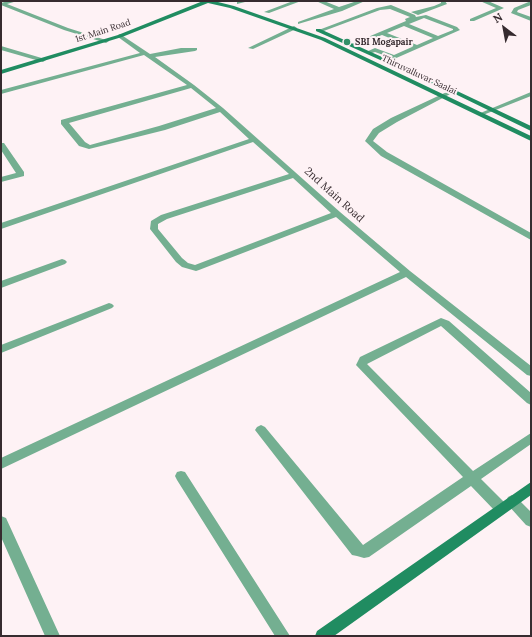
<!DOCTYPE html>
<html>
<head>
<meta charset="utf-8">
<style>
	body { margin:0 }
	#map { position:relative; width:532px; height:637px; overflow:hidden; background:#fef2f5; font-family:Lora,serif }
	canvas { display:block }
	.frame { position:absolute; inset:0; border:2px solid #362b2f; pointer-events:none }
	.north { position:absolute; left:484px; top:8px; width:40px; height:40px; -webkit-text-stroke:3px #fef2f5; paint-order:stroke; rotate:328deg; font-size:11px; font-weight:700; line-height:16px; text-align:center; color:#362b2f }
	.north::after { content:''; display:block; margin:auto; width:14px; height:18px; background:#362b2f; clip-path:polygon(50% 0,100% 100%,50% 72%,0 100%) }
</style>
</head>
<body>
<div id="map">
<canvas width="532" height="637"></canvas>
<div class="frame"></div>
<div class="north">N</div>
</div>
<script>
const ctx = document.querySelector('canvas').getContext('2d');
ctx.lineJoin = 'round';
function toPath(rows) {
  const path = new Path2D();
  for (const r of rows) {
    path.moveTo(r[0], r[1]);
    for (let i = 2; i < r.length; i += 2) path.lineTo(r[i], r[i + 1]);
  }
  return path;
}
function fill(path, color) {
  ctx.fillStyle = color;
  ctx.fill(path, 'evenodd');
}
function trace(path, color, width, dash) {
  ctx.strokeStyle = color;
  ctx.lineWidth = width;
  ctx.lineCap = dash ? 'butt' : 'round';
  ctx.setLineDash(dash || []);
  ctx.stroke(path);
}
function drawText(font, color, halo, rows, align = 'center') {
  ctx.font = font + ' Lora,serif';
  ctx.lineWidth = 4;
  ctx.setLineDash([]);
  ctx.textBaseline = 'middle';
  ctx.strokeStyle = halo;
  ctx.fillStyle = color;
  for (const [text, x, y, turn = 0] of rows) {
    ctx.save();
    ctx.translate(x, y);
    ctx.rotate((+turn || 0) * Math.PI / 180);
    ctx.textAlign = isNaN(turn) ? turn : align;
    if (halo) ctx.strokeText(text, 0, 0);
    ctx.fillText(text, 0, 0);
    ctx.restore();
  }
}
fill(toPath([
	[8,1,17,1,7,4,68,28,109,41,106,43,64,30,1,5,1,3,8,1],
	[240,1,249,1,237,4,237,2,240,1],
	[293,1,301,1,269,13,264,12,293,1],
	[316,1,324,1,339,7,357,1,365,1,342,11,298,24,298,22,334,9,316,1],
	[441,1,445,1,447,4,418,15,411,12,434,6,441,3,441,1],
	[480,1,488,1,504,8,474,21,470,21,470,19,496,8,480,1],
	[531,1,531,5,518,10,517,12,531,17,531,21,511,13,514,8,531,1],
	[391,5,415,15,416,17,426,15,457,27,460,30,394,59,375,52,369,54,366,52,375,48,394,55,412,47,382,35,354,46,349,45,406,21,405,19,410,17,390,9,380,10,321,32,316,31,377,8,391,5],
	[424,18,453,29,453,30,438,36,409,24,424,18],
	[404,26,433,38,417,45,387,33,404,26],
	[294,26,297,28,296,29,253,49,248,48,294,26],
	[120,34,150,54,181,48,197,48,197,50,195,51,155,57,194,85,223,108,340,212,410,271,531,366,531,376,527,375,406,277,1,469,1,458,400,272,336,217,199,270,196,271,182,267,176,262,150,229,151,221,161,215,289,174,253,142,1,229,1,223,249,139,220,112,165,130,89,149,79,146,61,124,61,120,187,85,144,55,1,94,1,90,140,53,118,37,118,35,120,34],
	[191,88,216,108,159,126,90,145,85,142,69,123,191,88],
	[293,178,331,213,195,265,188,263,182,258,158,229,158,224,167,219,293,178],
	[1,46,45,59,46,60,43,62,1,50,1,46],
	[451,90,456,91,397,122,379,133,373,141,387,152,531,233,531,240,381,156,365,141,373,129,391,118,451,90],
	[531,92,531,96,483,115,478,114,531,92],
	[1,143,4,143,24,172,24,176,1,182,1,177,16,173,1,150,1,143],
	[62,259,65,260,67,262,65,264,1,288,1,281,62,259],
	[109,303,112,304,114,306,112,308,1,353,1,345,109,303],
	[441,318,449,321,531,393,531,405,527,403,441,326,367,364,473,471,531,433,531,444,481,479,506,504,507,508,506,512,501,514,496,512,471,486,369,557,364,558,357,556,352,555,255,430,257,427,261,425,265,427,363,545,463,477,356,365,360,357,441,318],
	[181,471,185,472,290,636,275,636,177,480,175,476,177,472,181,471],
	[512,495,516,497,531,512,531,527,526,525,508,505,506,501,508,497,512,495],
	[1,516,6,518,60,636,45,636,1,537,1,516]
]), '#74af91');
fill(toPath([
	[203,1,214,1,234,6,325,38,531,136,531,141,321,40,230,8,208,3,122,37,1,74,1,70,118,35,203,1],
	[316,29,320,29,455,90,531,126,531,131,451,92,316,31,316,29],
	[531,482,531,495,334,636,315,636,317,631,531,482]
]), '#208c61');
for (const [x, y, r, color] of [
	[347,42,4,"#318f67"]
]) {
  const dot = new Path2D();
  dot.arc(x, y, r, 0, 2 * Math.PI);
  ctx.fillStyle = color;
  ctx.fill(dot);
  trace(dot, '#fef2f5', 1.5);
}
drawText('9px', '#362b2f', '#fef2f5', [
	["1st Main Road",103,31,-18],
	["Thiruvalluvar Saalai",419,75,25]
]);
drawText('bold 9px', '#362b2f', '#fef2f5', [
	["SBI Mogapair",355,42]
], 'left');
drawText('11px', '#362b2f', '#fef2f5', [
	["2nd Main Road",334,195,42]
]);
</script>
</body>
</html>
